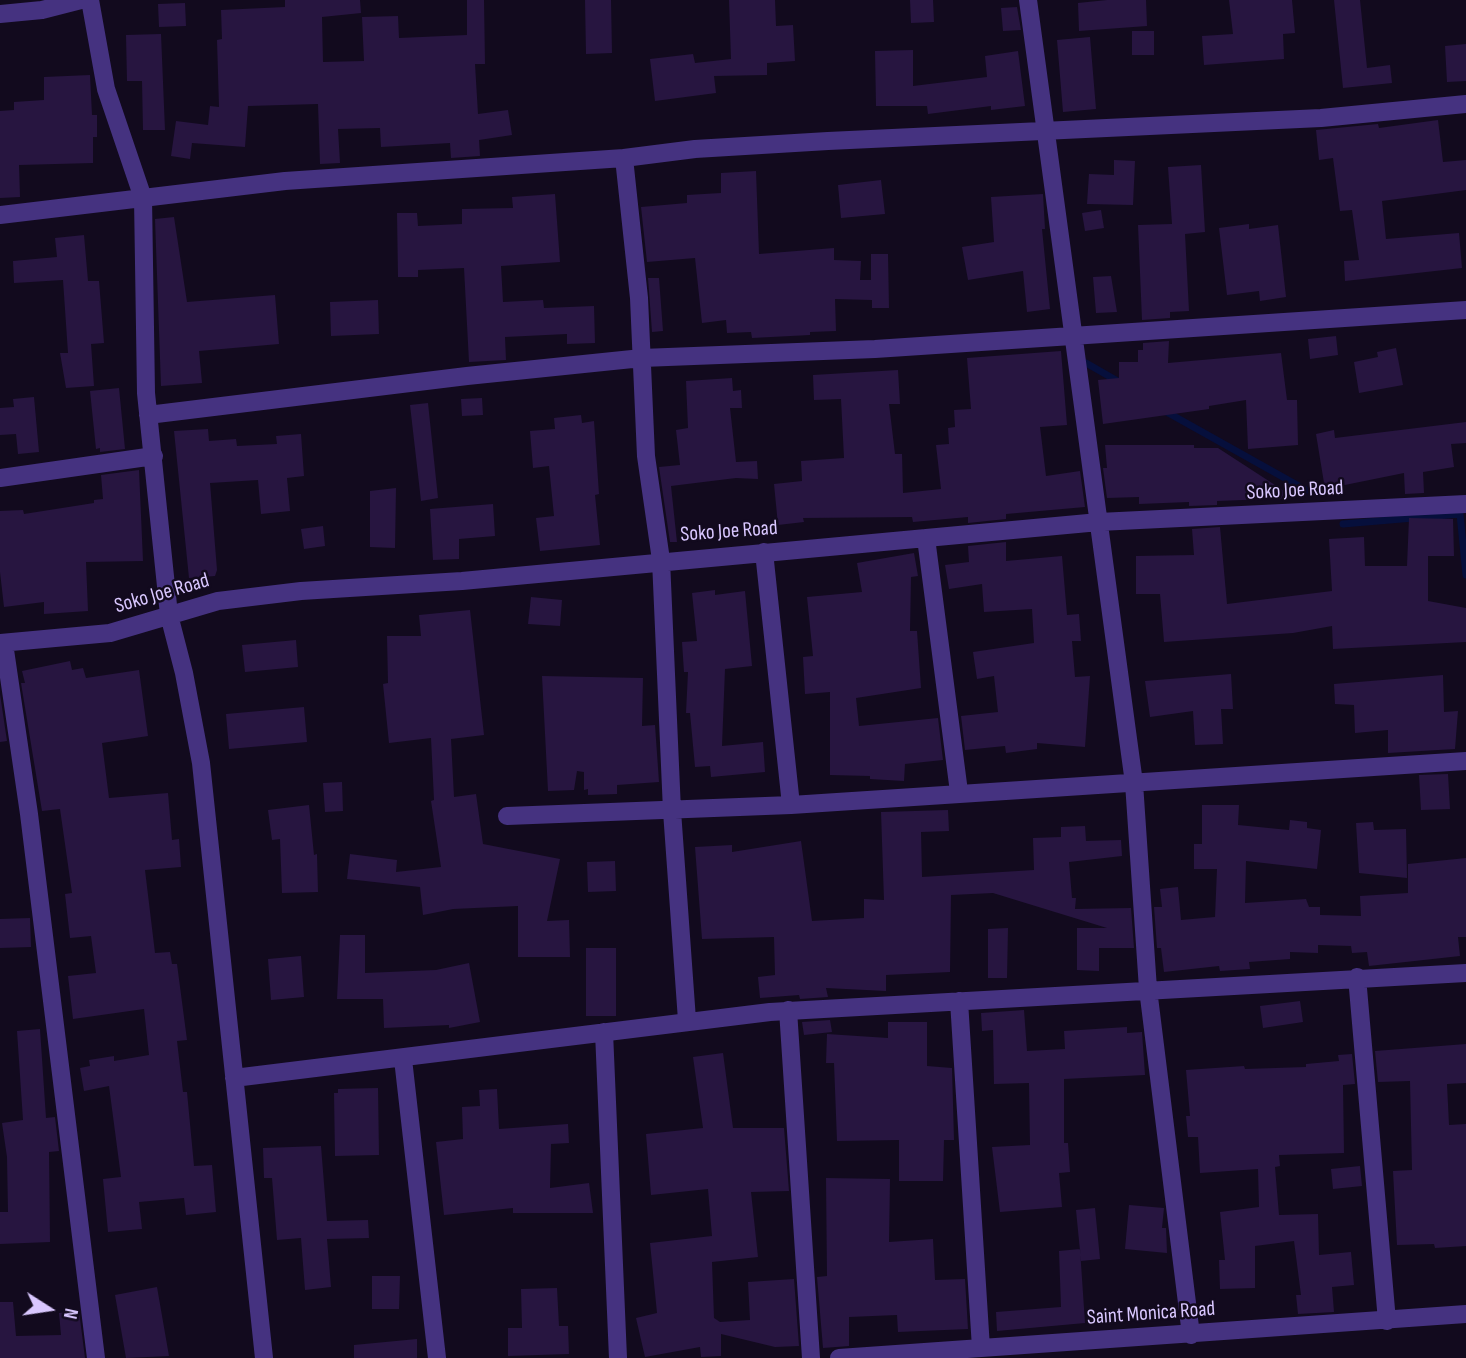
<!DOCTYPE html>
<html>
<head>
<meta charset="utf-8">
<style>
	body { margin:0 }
	#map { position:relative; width:1466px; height:1358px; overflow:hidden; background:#120a1e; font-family:"Sofia Sans Condensed",sans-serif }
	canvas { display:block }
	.north { position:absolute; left:14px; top:1274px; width:70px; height:70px; -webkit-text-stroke:5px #120a1e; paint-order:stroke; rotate:102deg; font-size:19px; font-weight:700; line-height:28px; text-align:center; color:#d9c7ff }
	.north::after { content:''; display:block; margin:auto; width:24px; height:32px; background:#d9c7ff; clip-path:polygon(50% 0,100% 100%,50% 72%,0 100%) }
</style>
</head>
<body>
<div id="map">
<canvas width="1466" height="1358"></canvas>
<div class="north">N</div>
</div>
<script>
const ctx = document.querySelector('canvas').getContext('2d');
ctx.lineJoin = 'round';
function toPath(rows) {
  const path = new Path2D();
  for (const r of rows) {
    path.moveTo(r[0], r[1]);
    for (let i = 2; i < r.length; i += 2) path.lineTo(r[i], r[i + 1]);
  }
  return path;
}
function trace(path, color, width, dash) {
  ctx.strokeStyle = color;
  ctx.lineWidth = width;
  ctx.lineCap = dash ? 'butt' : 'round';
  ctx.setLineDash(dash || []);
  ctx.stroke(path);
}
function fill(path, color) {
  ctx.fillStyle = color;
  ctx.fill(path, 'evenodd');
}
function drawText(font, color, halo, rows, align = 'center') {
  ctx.font = font + ' "Sofia Sans Condensed",sans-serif';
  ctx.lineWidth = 5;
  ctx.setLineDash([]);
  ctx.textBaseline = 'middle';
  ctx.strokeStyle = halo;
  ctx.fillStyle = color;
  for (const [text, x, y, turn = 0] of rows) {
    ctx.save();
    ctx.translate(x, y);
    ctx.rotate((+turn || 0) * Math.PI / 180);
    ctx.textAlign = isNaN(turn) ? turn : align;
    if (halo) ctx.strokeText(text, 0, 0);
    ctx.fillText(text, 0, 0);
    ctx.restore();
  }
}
trace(toPath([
	[1086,363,1121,383],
	[1163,410,1306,490],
	[1343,524,1460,514,1466,575]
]), '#060f3c', 7);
fill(toPath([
	[285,0,360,0,361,13,322,17,323,62,364,61,362,17,398,16,399,38,467,35,467,0,484,0,485,64,475,64,478,114,508,110,512,135,479,140,480,156,451,158,450,143,381,147,380,128,338,129,340,163,320,164,318,104,248,106,245,147,192,143,190,159,171,156,176,121,208,125,210,106,219,107,217,40,222,39,221,10,285,7],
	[585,0,611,0,612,53,586,54],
	[729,0,775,0,776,26,793,25,795,61,767,63,767,75,714,76,716,93,655,101,650,59,693,54,695,63,731,59],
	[910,0,933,0,934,22,911,23],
	[1107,0,1146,0,1147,26,1079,31,1078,3],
	[1229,0,1292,0,1295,33,1283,34,1284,59,1204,65,1202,36,1233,34],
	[1334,0,1360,0,1367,68,1390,65,1392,83,1343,88],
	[185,3,186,26,159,27,158,4],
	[1017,7,1021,30,1003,31,1001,8],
	[1132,31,1154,31,1154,55,1132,55],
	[161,34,165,130,143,130,142,81,127,81,126,35],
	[1090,37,1096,109,1063,112,1057,40],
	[1466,44,1466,81,1447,82,1445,46],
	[913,50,913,86,987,77,985,56,1018,51,1025,106,991,110,991,106,928,114,927,106,876,106,875,51],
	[90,75,92,115,97,115,97,137,93,137,93,163,19,165,20,197,0,198,0,111,14,110,14,102,44,100,44,77],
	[1438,120,1443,162,1466,160,1466,190,1382,201,1386,239,1459,233,1462,268,1345,281,1344,261,1359,260,1352,210,1340,211,1333,158,1319,160,1316,130,1378,124,1379,128],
	[1114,160,1135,161,1133,205,1087,204,1089,174,1114,175],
	[1201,165,1205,232,1185,234,1189,311,1170,312,1170,318,1142,320,1138,225,1172,224,1168,167],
	[756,171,759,254,834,248,834,260,861,261,860,280,871,280,871,254,888,254,889,308,872,308,872,300,835,299,836,331,810,332,810,335,752,338,751,332,727,333,726,320,702,323,695,258,647,262,641,207,687,203,687,195,721,193,721,173],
	[881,180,885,214,841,218,838,185],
	[555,194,560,262,501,266,503,302,543,300,544,308,594,306,595,343,567,344,567,334,505,337,506,360,469,362,464,268,418,270,418,277,398,277,397,213,417,213,418,226,462,224,462,209,513,208,512,197],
	[1043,194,1045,229,1042,229,1050,309,1027,312,1023,271,968,280,962,247,994,242,991,197],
	[1101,210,1104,228,1085,231,1082,213],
	[174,217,187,302,275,295,279,344,199,351,202,383,161,386,155,219],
	[1249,224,1249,229,1278,225,1286,297,1260,301,1259,291,1227,295,1219,228],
	[84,235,88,281,99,281,104,343,91,344,94,386,66,388,60,353,68,353,63,280,14,283,13,261,57,257,55,238],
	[1111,276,1117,312,1096,313,1093,277],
	[648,278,659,278,663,331,652,332],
	[378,300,379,334,331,336,330,302],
	[1336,336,1338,355,1310,359,1308,339],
	[1169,341,1168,363,1281,353,1287,400,1297,400,1298,445,1248,449,1246,400,1209,406,1209,409,1103,424,1098,380,1119,378,1119,362,1138,362,1138,350,1143,350,1143,343],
	[1396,348,1403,385,1359,393,1354,362,1378,357,1377,352],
	[1061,351,1067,425,1040,427,1046,476,1080,471,1085,507,1006,514,1006,519,968,523,968,517,913,522,912,517,803,518,804,522,778,525,774,484,802,481,801,461,844,458,841,399,814,400,813,375,898,370,900,404,889,404,895,454,902,454,903,493,941,489,936,445,949,444,948,428,955,427,954,410,971,409,967,358],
	[732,378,733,391,741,390,742,408,730,408,736,462,757,461,758,479,736,478,671,486,677,542,670,542,659,467,680,465,676,430,688,428,686,381],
	[119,388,125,449,100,452,100,448,96,449,90,391],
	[34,397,39,452,18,454,16,434,0,435,0,408,14,407,13,399],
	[482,398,483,415,462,416,461,399],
	[428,403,438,498,421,501,410,405],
	[581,415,582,423,594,421,599,494,595,495,600,545,540,551,536,518,554,516,549,466,533,468,530,431,555,429,554,418],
	[1466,422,1466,443,1451,444,1454,467,1423,472,1424,493,1405,494,1404,473,1325,489,1316,434,1334,430,1335,438],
	[208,429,209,441,236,439,237,446,277,444,276,436,301,434,304,476,287,478,290,511,261,514,258,480,210,483,217,570,215,576,189,578,174,431],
	[1105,445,1194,445,1194,448,1218,448,1295,498,1217,501,1217,505,1189,506,1189,502,1139,504,1139,497,1107,498,1103,468,1107,468],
	[139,470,143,561,86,562,88,611,44,614,44,602,4,607,0,572,0,511,23,510,24,514,94,503,94,500,103,499,101,475],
	[396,488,395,548,370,547,370,491],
	[493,504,495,536,459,539,459,559,433,560,430,509],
	[1409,518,1453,519,1454,556,1428,556,1428,601,1466,608,1466,642,1333,649,1332,626,1293,633,1164,642,1160,594,1136,594,1136,556,1194,555,1192,529,1220,527,1227,604,1332,591,1329,539,1364,537,1365,566,1407,566],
	[323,526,325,546,304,549,301,529],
	[1006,542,1006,561,1062,556,1067,615,1079,614,1081,641,1072,641,1075,677,1090,676,1085,747,1037,743,1037,749,1006,753,1005,746,965,750,961,716,998,712,994,676,977,679,973,652,1034,643,1032,609,984,612,982,584,949,589,945,565,969,562,968,546],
	[914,553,918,576,911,577,910,631,917,631,921,688,856,698,859,726,938,718,943,760,905,764,904,781,870,779,870,776,830,775,830,692,805,694,803,657,813,656,807,597,862,592,857,563],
	[715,590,715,595,745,591,752,666,725,669,722,746,763,742,765,772,711,777,710,766,695,767,690,713,686,713,688,672,684,672,682,642,697,641,692,593],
	[531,597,562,600,560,626,528,624],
	[470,610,484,735,451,739,454,797,476,794,483,844,560,859,547,921,569,920,570,957,518,957,518,906,453,909,423,915,420,887,347,879,350,854,397,860,396,872,441,867,431,801,434,800,431,738,389,743,383,684,388,683,387,636,421,636,419,615],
	[296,640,298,667,245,672,242,645],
	[70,661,72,670,83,668,86,678,139,670,148,736,102,743,109,798,168,793,172,840,179,839,181,867,145,870,155,953,170,952,172,964,177,964,187,1040,177,1041,183,1092,187,1092,194,1166,212,1165,216,1212,186,1215,184,1198,139,1202,142,1229,108,1232,103,1179,121,1177,109,1086,84,1091,80,1068,90,1066,89,1060,114,1056,114,1061,149,1055,144,1009,73,1019,68,976,96,973,91,936,70,938,65,894,72,893,60,809,42,811,21,683,25,683,22,671],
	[1231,674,1233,709,1221,709,1223,744,1195,745,1193,711,1150,717,1145,681],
	[1443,675,1444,712,1458,711,1455,749,1388,753,1388,730,1355,733,1354,705,1335,704,1334,684],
	[542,676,643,678,642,726,655,725,659,782,617,785,617,794,588,795,588,789,584,790,584,772,577,771,574,790,548,791],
	[0,694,7,741,0,742],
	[304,707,307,742,229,749,226,714],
	[1448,774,1450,809,1421,810,1419,775],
	[342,782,343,811,325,812,323,783],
	[309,805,314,855,317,854,318,892,282,893,280,839,272,840,268,810],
	[1202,805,1239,805,1238,825,1289,830,1290,820,1307,822,1307,828,1321,830,1317,869,1246,861,1245,903,1306,899,1309,907,1320,907,1320,915,1361,916,1360,896,1408,893,1408,864,1466,858,1466,937,1458,937,1460,956,1369,966,1367,952,1352,953,1351,946,1318,945,1318,953,1290,952,1290,959,1249,962,1250,969,1220,971,1219,966,1164,972,1161,948,1157,948,1154,907,1162,907,1160,889,1178,887,1181,920,1215,917,1217,869,1194,869,1194,844,1202,844],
	[948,810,949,831,921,832,922,877,1034,870,1033,838,1061,837,1061,827,1085,826,1086,841,1121,840,1122,856,1069,862,1072,898,1076,898,1075,909,1131,908,1134,948,1099,948,1099,971,1077,970,1077,928,1107,928,993,893,951,895,950,972,886,975,886,991,826,988,828,997,800,999,799,995,760,998,758,977,775,975,774,937,702,939,695,847,732,845,732,852,801,841,812,921,864,918,864,899,884,900,881,812],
	[1373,822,1374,830,1406,829,1407,878,1359,873,1356,823],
	[615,861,616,891,588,892,587,862],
	[30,918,31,947,0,948,0,919],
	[1008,928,1007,978,988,978,988,929],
	[340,935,365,935,365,973,436,970,469,963,480,1022,449,1028,449,1025,384,1028,383,999,337,999],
	[586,948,616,948,616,1016,586,1016],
	[301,956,304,997,271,1000,268,959],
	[1300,1001,1303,1022,1263,1028,1260,1006],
	[1024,1010,1027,1051,1065,1049,1064,1031,1127,1027,1127,1033,1142,1032,1145,1075,1064,1079,1064,1143,1068,1143,1070,1172,1059,1173,1062,1207,1000,1212,992,1147,1030,1145,1029,1083,994,1084,993,1030,982,1031,981,1013],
	[830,1020,832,1032,804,1035,802,1022],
	[888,1022,927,1022,927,1066,952,1068,954,1140,944,1140,943,1181,899,1181,899,1140,837,1141,834,1063,826,1063,827,1034,888,1038],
	[40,1029,46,1118,55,1117,59,1151,49,1152,50,1242,0,1244,0,1212,8,1212,7,1157,2,1123,23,1120,17,1031],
	[1466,1044,1466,1083,1447,1084,1449,1125,1466,1124,1466,1246,1435,1248,1434,1244,1397,1245,1393,1171,1412,1170,1410,1081,1378,1082,1375,1051],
	[723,1053,733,1128,784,1128,789,1191,751,1192,758,1257,712,1262,714,1318,720,1322,750,1320,748,1282,794,1279,799,1346,775,1347,721,1334,721,1356,701,1357,700,1347,645,1357,636,1318,657,1313,650,1243,712,1236,708,1189,651,1195,646,1134,703,1128,693,1057],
	[1352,1054,1355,1084,1343,1085,1344,1153,1279,1155,1280,1166,1275,1167,1279,1215,1318,1214,1319,1255,1351,1252,1354,1285,1332,1287,1334,1312,1298,1314,1296,1295,1301,1295,1294,1241,1255,1246,1255,1288,1220,1289,1219,1260,1225,1260,1220,1212,1259,1207,1258,1169,1200,1173,1198,1137,1188,1137,1186,1116,1190,1116,1186,1070,1244,1066,1245,1069,1306,1067,1306,1064,1339,1061,1338,1055],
	[378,1088,379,1155,335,1156,334,1093,338,1093,338,1089],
	[497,1089,499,1129,568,1124,569,1143,551,1144,550,1188,589,1183,593,1213,513,1213,513,1208,444,1215,436,1142,463,1139,462,1107,480,1106,479,1090],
	[321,1146,327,1221,368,1220,369,1238,327,1239,331,1287,305,1290,301,1238,277,1240,272,1178,264,1178,263,1148],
	[1360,1166,1362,1186,1333,1189,1331,1169],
	[826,1178,890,1179,889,1242,933,1239,935,1280,965,1279,968,1329,898,1332,897,1315,849,1317,849,1346,823,1348,817,1277,827,1276],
	[1129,1205,1164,1208,1162,1228,1166,1228,1167,1253,1125,1249],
	[1095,1208,1100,1259,1081,1261,1076,1210],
	[1080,1249,1085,1323,997,1331,996,1312,1061,1307,1059,1251],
	[372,1276,400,1276,399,1309,372,1309],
	[157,1287,169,1356,126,1358,115,1295],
	[557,1288,559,1326,568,1326,569,1354,508,1356,508,1328,522,1328,521,1289],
	[0,1302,13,1302,16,1336,61,1335,59,1313,79,1311,85,1358,0,1358],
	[417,1339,417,1358,354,1358,354,1345]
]), '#271540');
trace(toPath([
	[90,0,106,89,143,198,146,393,169,615,184,673,201,763,264,1358],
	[1028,0,1134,783,1148,989,1191,1335],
	[0,14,42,10,81,0],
	[624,158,695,149,828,141,1321,118,1466,104],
	[0,215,285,181,624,158,639,298,646,456,661,560,672,811,687,1020],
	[148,415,467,376,642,358,875,349,1466,310],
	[0,478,154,456],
	[926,538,959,792],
	[764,552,791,805,1466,761],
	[0,643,110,633,218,601,301,591,462,581,1099,522,1466,504],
	[4,643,29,814,96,1358],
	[507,816,791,805],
	[1357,977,1387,1321],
	[959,1001,981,1348],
	[788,1010,811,1358],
	[604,1032,618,1358],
	[403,1059,437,1358],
	[234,1078,770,1012,1466,973],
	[839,1358,1466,1314]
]), '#453280', 18);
drawText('21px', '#d9c7ff', '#120a1e', [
	["Soko Joe Road",1295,491,-3],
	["Soko Joe Road",729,532,-4],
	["Soko Joe Road",162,594,-16],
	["Saint Monica Road",1151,1314,-4]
]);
</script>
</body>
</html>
